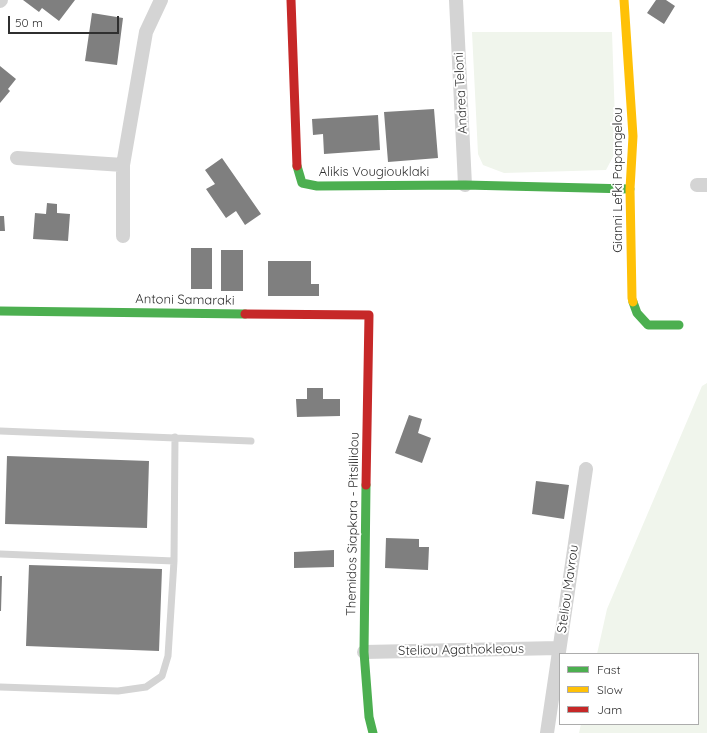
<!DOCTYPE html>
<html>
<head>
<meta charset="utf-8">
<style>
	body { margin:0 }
	#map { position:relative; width:707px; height:733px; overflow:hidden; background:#fff; font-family:Quicksand,sans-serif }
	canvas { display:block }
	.legend { position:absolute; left:559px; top:653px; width:140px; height:72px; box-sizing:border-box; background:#fff; border:1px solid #acacac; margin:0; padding:5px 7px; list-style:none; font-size:12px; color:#2f2f2f }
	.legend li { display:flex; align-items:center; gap:8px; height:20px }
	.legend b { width:20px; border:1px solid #acacac }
	.scale { position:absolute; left:8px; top:16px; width:111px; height:18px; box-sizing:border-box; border:2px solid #2f2f2f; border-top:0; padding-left:5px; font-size:12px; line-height:14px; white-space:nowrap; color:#2f2f2f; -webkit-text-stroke:3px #fff; paint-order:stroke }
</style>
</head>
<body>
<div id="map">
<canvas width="707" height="733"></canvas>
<ul class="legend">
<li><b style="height:5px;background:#4caf50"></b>Fast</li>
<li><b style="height:5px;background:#ffc107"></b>Slow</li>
<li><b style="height:5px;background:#c62828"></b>Jam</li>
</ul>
<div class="scale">50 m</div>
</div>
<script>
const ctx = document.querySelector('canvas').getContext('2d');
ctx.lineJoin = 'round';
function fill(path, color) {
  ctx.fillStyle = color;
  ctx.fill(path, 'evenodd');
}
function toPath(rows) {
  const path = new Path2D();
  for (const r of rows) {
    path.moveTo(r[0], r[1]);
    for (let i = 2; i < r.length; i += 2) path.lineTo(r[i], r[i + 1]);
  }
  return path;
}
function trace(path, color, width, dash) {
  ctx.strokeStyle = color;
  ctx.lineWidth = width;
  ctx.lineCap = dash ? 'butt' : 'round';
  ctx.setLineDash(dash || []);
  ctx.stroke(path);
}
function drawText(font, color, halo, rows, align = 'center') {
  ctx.font = font + ' Quicksand,sans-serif';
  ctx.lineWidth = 4;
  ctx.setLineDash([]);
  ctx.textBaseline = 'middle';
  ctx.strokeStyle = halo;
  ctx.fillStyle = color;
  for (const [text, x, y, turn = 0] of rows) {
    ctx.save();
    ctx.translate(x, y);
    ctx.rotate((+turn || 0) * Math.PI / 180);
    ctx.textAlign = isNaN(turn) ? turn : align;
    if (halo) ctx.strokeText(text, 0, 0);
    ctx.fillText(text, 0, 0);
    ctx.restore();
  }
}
fill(toPath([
	[472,32,612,32,616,151,606,170,504,173,483,165,478,154],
	[707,383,707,733,579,733,581,724,698,724,698,654,597,654,607,609,702,386]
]), '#f0f5ec');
fill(toPath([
	[23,0,75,0,59,21,42,8,39,12],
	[656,0,666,0,675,6,664,24,647,13],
	[92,13,123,18,117,65,85,61],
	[0,66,16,79,8,89,10,91,0,103],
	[434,109,438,158,388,162,384,112],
	[378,115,380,150,324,154,323,134,313,135,312,119],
	[222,158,261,214,245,225,236,211,226,218,206,189,215,184,205,170],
	[47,203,57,204,57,213,70,214,68,241,33,239,35,213,46,214],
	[0,216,4,216,5,231,0,231],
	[191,248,212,248,212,289,191,289],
	[221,250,243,250,243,291,221,291],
	[268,261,311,261,311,284,319,284,319,296,268,296],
	[307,388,323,388,323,399,340,399,340,416,297,417,296,399,307,399],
	[409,415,422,419,418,433,431,438,422,463,395,453],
	[7,456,149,461,147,528,5,524],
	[536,481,569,485,564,519,532,514],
	[386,538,419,539,419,547,429,547,428,570,385,568],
	[334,550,334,567,294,568,294,552],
	[29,565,162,569,159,651,26,646],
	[0,576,2,576,1,611,0,611]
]), '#7f7f7f');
trace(toPath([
	[0,431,251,441],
	[0,554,174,561],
	[0,687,118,691,146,687,162,676,168,656,174,561,175,437]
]), '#d4d4d4', 7);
trace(toPath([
	[456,0,465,185],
	[0,1,1,0],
	[17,158,123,165],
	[697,185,707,185],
	[123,236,123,165,146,32,161,0],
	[364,652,559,648],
	[547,733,586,469]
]), '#d4d4d4', 14);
trace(toPath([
	[297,166,302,183,317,186,465,185,630,189],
	[633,302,637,313,648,325,679,325],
	[0,311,245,314],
	[366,485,364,652,369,717,373,733]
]), '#4caf50', 9);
trace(toPath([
	[624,0,633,136,630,189,632,298,633,302]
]), '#ffc107', 9);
trace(toPath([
	[291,0,297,166],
	[245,314,369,315,366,485]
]), '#c62828', 9);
drawText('13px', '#2f2f2f', '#fff', [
	["Andrea Teloni",461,93,-93],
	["Alikis Vougiouklaki",374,172],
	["Gianni Lefki Papangelou",618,180,-90],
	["Antoni Samaraki",185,300,1],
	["Themidos Siapkara - Pitsillidou",353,524,-89],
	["Steliou Mavrou",568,589,-82],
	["Steliou Agathokleous",461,650,-1]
]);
</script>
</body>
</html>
